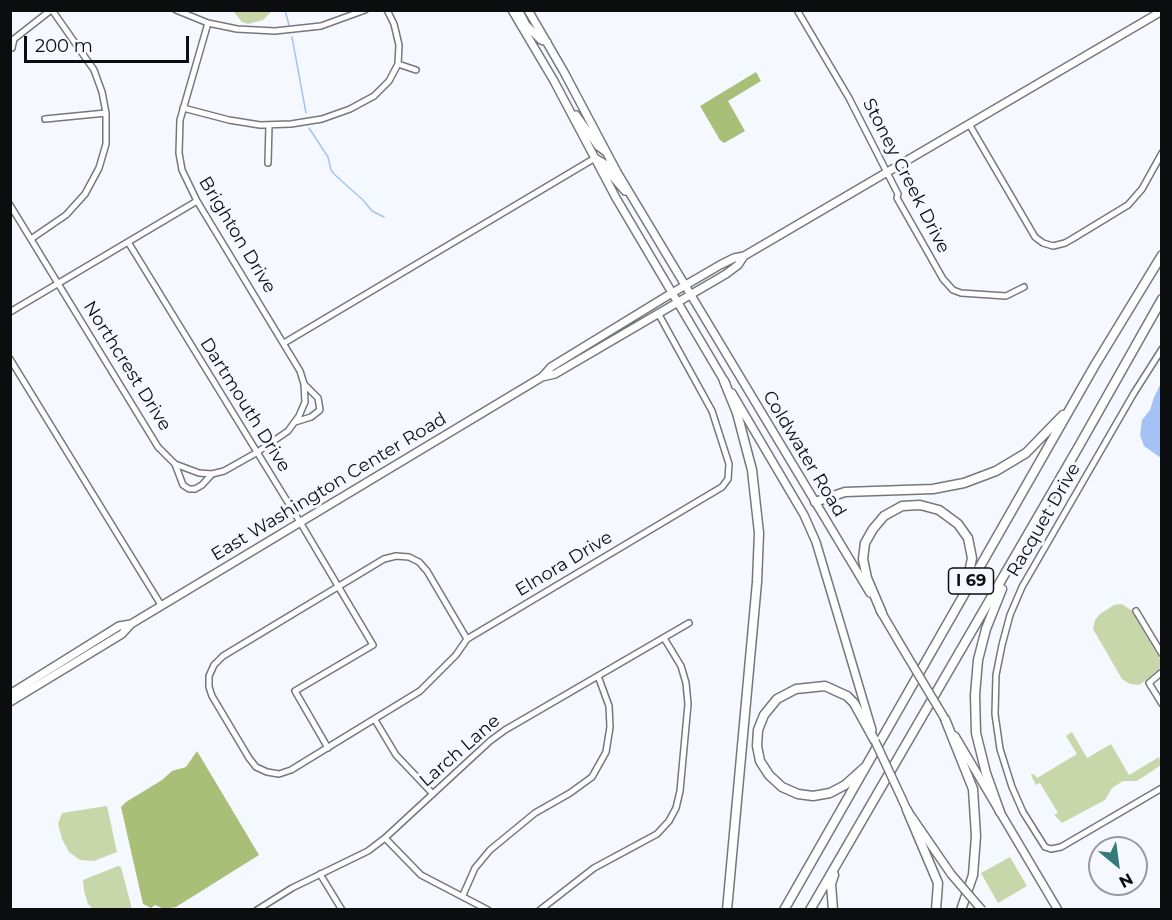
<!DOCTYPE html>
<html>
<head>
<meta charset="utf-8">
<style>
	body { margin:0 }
	#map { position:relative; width:1172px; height:920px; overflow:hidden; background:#f6f8ff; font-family:Montserrat,sans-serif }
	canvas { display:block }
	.frame { position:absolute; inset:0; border:12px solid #0c0d0f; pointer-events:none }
	.north { position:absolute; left:1088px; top:836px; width:60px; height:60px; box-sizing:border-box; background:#f6f8ff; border:2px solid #989a9f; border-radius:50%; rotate:151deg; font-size:16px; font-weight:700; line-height:24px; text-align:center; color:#0c0d0f }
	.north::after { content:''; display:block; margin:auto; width:21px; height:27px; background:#327b7a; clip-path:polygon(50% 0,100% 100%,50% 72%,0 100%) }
	.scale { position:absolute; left:24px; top:36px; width:165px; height:27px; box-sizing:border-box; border:3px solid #0c0d0f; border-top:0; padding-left:8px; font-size:18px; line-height:21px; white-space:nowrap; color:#0c0d0f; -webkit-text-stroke:4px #f6f8ff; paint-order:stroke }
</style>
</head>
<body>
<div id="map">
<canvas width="1172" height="920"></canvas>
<div class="frame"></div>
<div class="north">N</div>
<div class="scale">200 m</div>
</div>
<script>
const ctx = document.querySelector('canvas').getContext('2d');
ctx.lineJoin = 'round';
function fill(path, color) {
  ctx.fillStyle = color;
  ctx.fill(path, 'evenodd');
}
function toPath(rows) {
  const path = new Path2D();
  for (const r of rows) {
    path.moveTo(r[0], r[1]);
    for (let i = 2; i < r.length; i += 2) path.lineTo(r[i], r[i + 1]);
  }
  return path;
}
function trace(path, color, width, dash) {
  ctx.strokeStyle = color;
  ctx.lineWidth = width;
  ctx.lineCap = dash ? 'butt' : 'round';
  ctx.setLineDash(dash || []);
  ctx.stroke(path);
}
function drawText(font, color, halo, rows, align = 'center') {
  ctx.font = font + ' Montserrat,sans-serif';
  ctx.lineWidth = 6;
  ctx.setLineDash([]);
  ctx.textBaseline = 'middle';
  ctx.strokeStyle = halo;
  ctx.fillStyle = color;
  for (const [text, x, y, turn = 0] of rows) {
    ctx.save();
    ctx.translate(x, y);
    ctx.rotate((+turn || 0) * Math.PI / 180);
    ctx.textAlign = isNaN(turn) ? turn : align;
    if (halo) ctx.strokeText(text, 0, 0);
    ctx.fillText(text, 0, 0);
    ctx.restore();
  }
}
fill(toPath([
	[233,11,272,10,272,11,263,20,248,24,242,22],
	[1122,604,1132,611,1160,659,1161,665,1157,673,1139,685,1130,684,1122,679,1093,629,1095,620,1100,614,1114,605],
	[1072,732,1087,758,1111,744,1129,775,1159,757,1161,765,1137,781,1123,781,1112,788,1105,800,1062,823,1054,815,1058,813,1040,783,1036,785,1031,775,1034,774,1037,778,1077,754,1066,736],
	[107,806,117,852,94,861,80,860,69,852,62,839,58,824,62,813],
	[1010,857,1027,886,998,903,981,873],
	[118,866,121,867,132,909,93,909,88,904,84,891,83,880]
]), '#c8d7a9');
fill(toPath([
	[756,72,761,81,728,101,745,131,724,143,720,140,700,106],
	[197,751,259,855,176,907,164,909,155,905,151,908,143,904,121,807,126,802,162,780,172,771,186,767]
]), '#a9bf78');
fill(toPath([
	[1161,383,1162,458,1161,458,1144,446,1140,435,1142,420,1150,410,1154,397]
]), '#a4c3f4');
trace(toPath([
	[285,10,289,25],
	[292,37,306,113],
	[309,128,328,157,331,170,335,175,363,200,372,211,384,217]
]), '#a4c3f4', 1.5);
const minor = toPath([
	[176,10,208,23,237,29,275,31,321,26,365,10],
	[797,10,849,98,898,194,897,198,943,279,953,290,961,293,1006,296,1024,287],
	[12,48,14,39,51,10],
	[398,64,416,70],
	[183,108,229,120,260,125,291,124,322,119,350,109,374,96,389,81,398,64,399,45,394,24,387,10],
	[45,119,106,113],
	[969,124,1035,237,1043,243,1053,246,1065,243,1072,239,1128,205,1142,189,1162,153],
	[268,163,269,125],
	[10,205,158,447,175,464,199,473,212,474,224,471,256,453,288,431,299,416,305,402,304,384,300,371,197,201,182,170,179,153,180,120,208,23],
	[31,239,66,215,85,194,99,168,106,144,106,113,102,92,94,70,52,10],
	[128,242,300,522,373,645,295,691,328,748],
	[10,312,197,201],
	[284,343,595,158],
	[1162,349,1134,393,1022,587,1010,615,1002,645,996,675,995,714,1000,749,1012,787,1023,812,1045,847,1051,849,1061,847,1162,788],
	[10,359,161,605],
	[295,422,311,417,320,410,318,398,304,384],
	[175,464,183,485,189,489,195,489,202,485,212,474],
	[1136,611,1162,654],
	[467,639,427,571,419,562,409,557,396,556,384,559,223,656,214,665,209,676,209,687,212,696,249,758,256,767,267,772,279,774,291,770,420,691,456,655,467,639,722,487,728,479,729,464,712,411,658,313],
	[1162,672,1149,683,1162,704],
	[375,720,396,755,433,794],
	[385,838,421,875,488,910],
	[320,874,342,910],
	[463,895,475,868,490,850,535,813,570,793,592,777,606,752,610,727,609,706,598,676],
	[257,910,292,888,368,851,385,838,490,741,505,730,689,623],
	[540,910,594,868,657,834,669,821,676,808,680,791,688,704,686,683,681,666,664,638]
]);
const major = toPath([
	[512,10,554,81,616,198,726,384],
	[518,10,526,25,541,40,547,42],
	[528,10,564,72,617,172,870,593],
	[576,115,598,146,606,152],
	[595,158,605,164,612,176,625,191],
	[542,377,555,374,726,274,738,265,744,256],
	[732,393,804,515,816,542,872,730],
	[880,610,903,649],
	[10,694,119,626,131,624],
	[10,702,122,634,131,624,542,377,551,367,672,293,720,265,734,258,744,256,1162,11],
	[955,736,1058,910],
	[902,799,907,810,951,874]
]);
const highway = toPath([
	[724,381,737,413,752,470,759,533,757,582,727,910],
	[815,502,845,492,933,489,964,483,996,471,1026,453,1063,415],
	[882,613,867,578,863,559,865,543,873,529,884,516,902,506,920,505,939,510,958,524,968,538,972,558,967,583],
	[945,719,973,789,976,836,973,875,961,910],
	[864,768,845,785,830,793,813,796,798,794,782,787,769,775,760,761,757,746,758,730,764,715,777,699,796,689,825,686,847,696,854,703,875,741],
	[907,810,938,883,936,910],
	[1000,812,986,773,976,733,975,695,978,660,986,629,1002,589],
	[784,910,1095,365,1162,255],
	[810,910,1079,446,1162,299],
	[833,910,831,884,834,875]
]);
trace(minor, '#76777d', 8);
trace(major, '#76777d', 10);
trace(highway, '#76777d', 11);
trace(minor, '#fff', 5);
trace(major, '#fff', 7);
trace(highway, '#fff', 8);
const majorBridge = toPath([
	[903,649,945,719],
	[875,741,902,799],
	[951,874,982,910]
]);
trace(majorBridge, '#76777d', 10, []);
trace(majorBridge, '#fff', 7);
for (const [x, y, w] of [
	[971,581,45]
]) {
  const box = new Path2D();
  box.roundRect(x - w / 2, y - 13, w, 26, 4.5);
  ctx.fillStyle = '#f6f8ff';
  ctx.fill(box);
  trace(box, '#0c0d0f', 1.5);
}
drawText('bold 16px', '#0c0d0f', null, [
	["I 69",971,581]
]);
drawText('18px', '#0c0d0f', '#f6f8ff', [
	["Stoney Creek Drive",906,176,63],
	["Brighton Drive",237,235,59],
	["Northcrest Drive",127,366,58],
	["Dartmouth Drive",245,405,58],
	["Coldwater Road",804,454,59],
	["East Washington Center Road",329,487,-31],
	["Racquet Drive",1044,520,-60],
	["Elnora Drive",564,564,-31],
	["Larch Lane",460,751,-41]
]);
</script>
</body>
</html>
